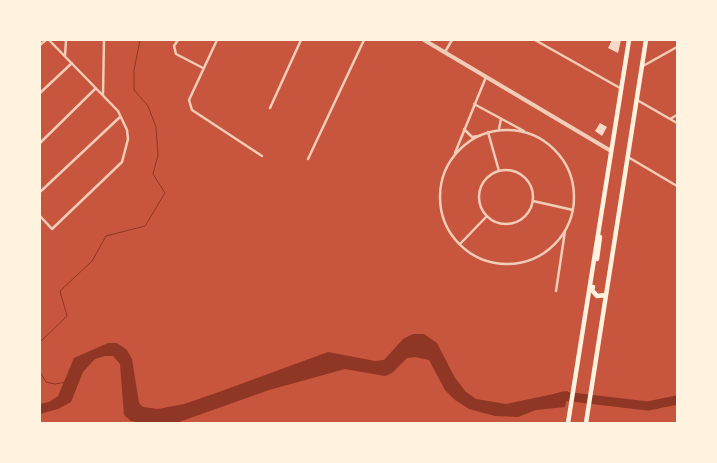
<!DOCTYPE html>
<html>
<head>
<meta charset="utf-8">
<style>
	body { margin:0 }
	#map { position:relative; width:717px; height:463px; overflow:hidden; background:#c8553d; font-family:"DejaVu Sans",sans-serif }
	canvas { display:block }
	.frame { position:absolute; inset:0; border:41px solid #fff3e0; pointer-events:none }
</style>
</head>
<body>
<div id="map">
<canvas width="717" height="463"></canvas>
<div class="frame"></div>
</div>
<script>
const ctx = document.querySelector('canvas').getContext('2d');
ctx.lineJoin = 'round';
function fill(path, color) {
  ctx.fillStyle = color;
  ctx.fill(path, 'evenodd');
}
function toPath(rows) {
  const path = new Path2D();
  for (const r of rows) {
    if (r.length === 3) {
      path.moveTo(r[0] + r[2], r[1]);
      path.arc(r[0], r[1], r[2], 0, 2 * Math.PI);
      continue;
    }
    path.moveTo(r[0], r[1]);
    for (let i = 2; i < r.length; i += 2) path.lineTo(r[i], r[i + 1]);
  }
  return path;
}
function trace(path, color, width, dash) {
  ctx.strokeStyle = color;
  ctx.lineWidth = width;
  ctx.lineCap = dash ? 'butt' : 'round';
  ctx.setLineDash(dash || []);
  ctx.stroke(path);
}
fill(toPath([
	[413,334,424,334,437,343,455,378,466,392,476,399,506,404,568,391,565,407,536,410,518,417,495,416,469,409,455,400,445,390,429,360,415,357,407,358,392,373,385,376,345,369,269,390,179,422,143,423,131,421,124,415,120,364,113,356,105,356,95,359,83,372,71,402,58,409,40,414,40,404,49,402,58,396,74,358,108,343,117,343,127,350,132,359,139,403,143,407,158,409,184,404,219,392,328,352,375,361,384,360,403,339]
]), '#8f3625');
trace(toPath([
	[40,342,67,316,60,291,92,261,106,236,145,226,165,193,153,174,158,155,156,127,148,106,134,90,134,70,140,40],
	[40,372,46,382,55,384,66,382]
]), '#8f3625', 1);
trace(toPath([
	[556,398,563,396,648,406,677,400]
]), '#8f3625', 9);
fill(toPath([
	[612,40,621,40,618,53,608,48],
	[600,123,607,127,602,136,595,131]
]), '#f7dbc8');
trace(toPath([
	[178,40,174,46,176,54,203,68],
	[217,40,189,100,192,110,262,156],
	[535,40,620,88],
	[40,45,46,40],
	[445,52,452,40],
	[65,56,66,40],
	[643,66,677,47],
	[40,93,72,63],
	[103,95,104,40],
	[637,100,677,123],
	[474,104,524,131],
	[270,108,301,40],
	[670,119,677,115],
	[464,129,472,137,478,136],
	[499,129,501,119],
	[507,197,67],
	[488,132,499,171],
	[40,143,95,89],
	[455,153,486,77],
	[628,157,677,186],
	[308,159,364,40],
	[506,197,27],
	[40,192,120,117],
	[533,201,573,210],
	[40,216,52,229,122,162,128,139,127,130,118,111,49,40],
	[460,244,487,216],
	[556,291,565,231]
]), '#f1ccb7', 2.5);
trace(toPath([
	[424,40,611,151]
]), '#f1ccb7', 4);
trace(toPath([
	[597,259,600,237],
	[593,287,592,290,597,296,606,295],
	[568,423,629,40],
	[586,423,646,40]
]), '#fff3e0', 4.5);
</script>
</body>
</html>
